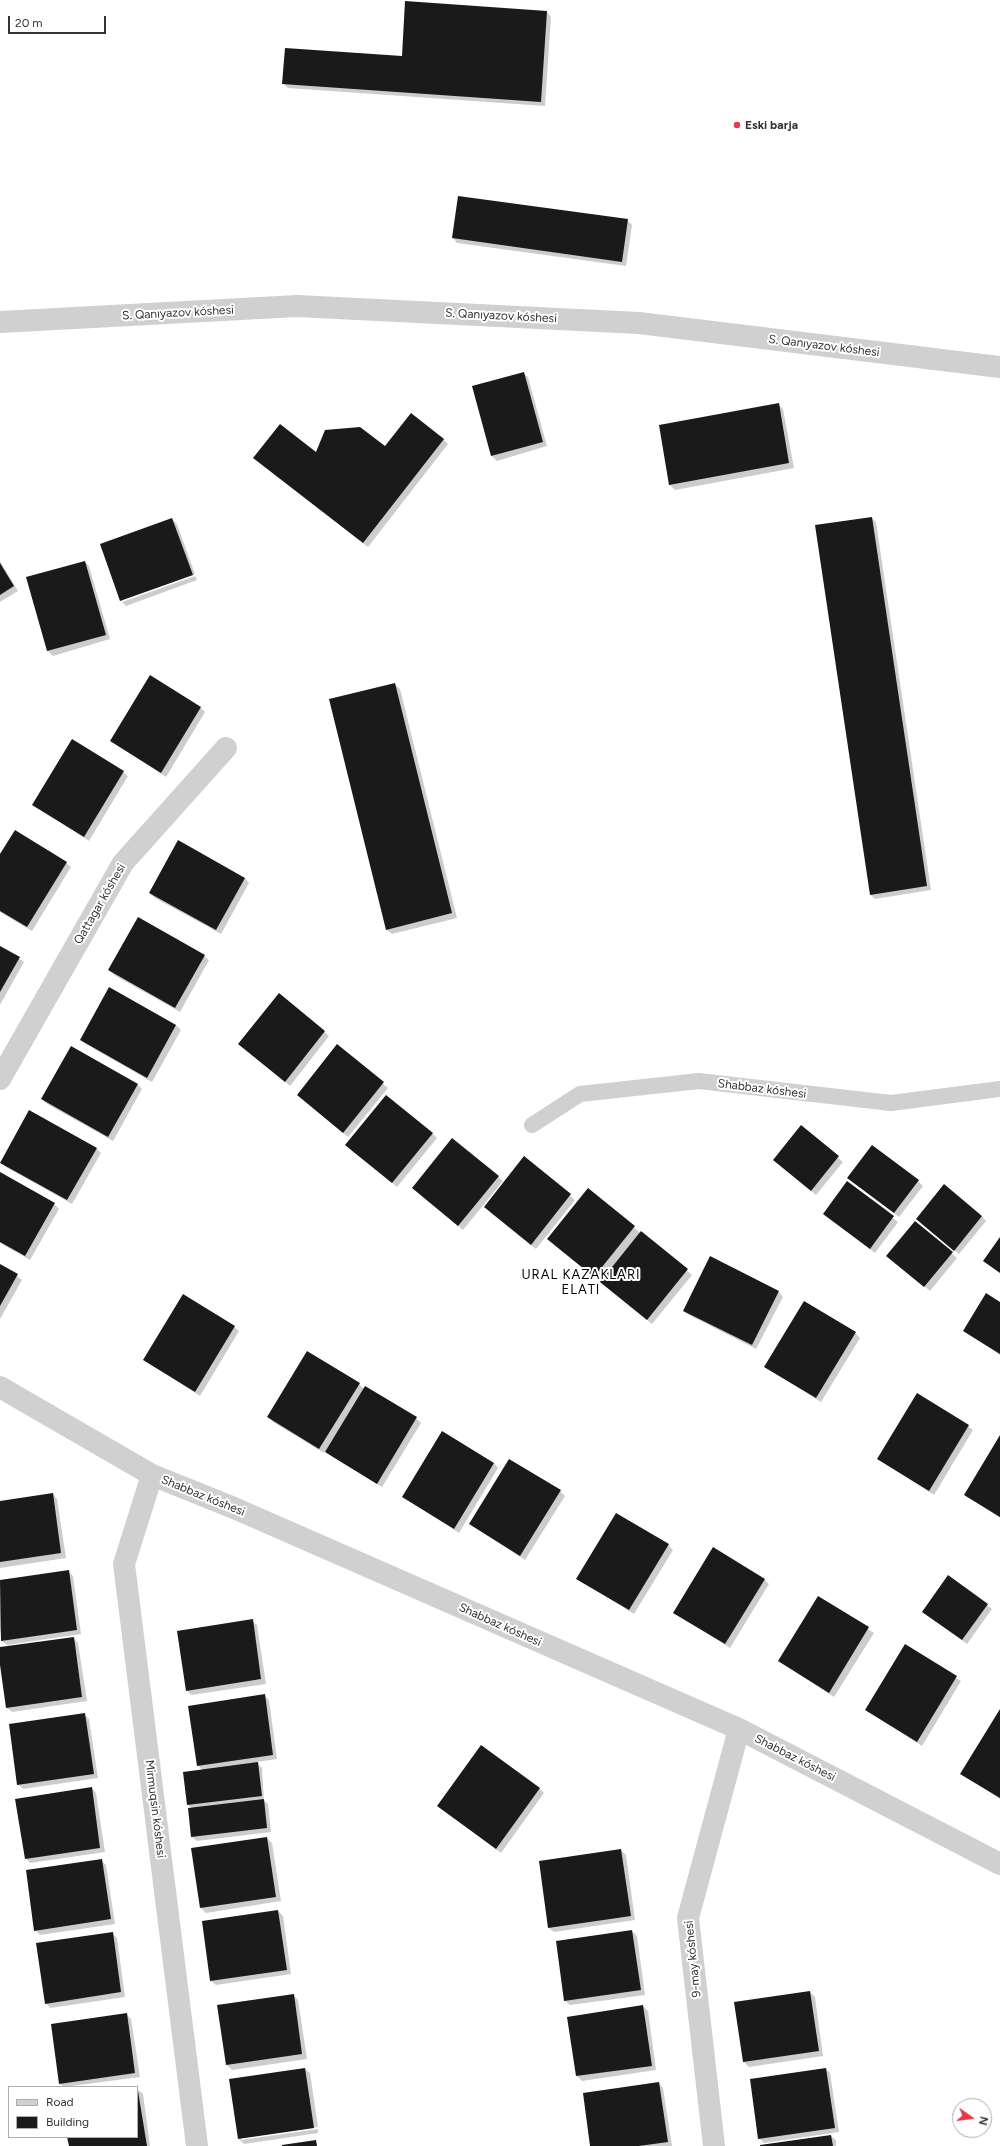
<!DOCTYPE html>
<html>
<head>
<meta charset="utf-8">
<style>
	body { margin:0 }
	#map { position:relative; width:1000px; height:2146px; overflow:hidden; background:#fff; font-family:Figtree,sans-serif }
	canvas { display:block }
	.legend { position:absolute; left:8px; top:2086px; width:130px; height:52px; box-sizing:border-box; background:#fff; border:1px solid #adadad; margin:0; padding:5px 7px; list-style:none; font-size:12px; color:#333 }
	.legend li { display:flex; align-items:center; gap:8px; height:20px }
	.legend b { width:20px; border:1px solid #adadad }
	.north { position:absolute; left:952px; top:2098px; width:40px; height:40px; box-sizing:border-box; background:#fff; border:1px solid #adadad; border-radius:50%; rotate:104deg; font-size:11px; font-weight:700; line-height:16px; text-align:center; color:#333 }
	.north::after { content:''; display:block; margin:auto; width:14px; height:18px; background:#e63946; clip-path:polygon(50% 0,100% 100%,50% 72%,0 100%) }
	.scale { position:absolute; left:8px; top:16px; width:98px; height:18px; box-sizing:border-box; border:2px solid #333; border-top:0; padding-left:5px; font-size:12px; line-height:14px; white-space:nowrap; color:#333; -webkit-text-stroke:3px #fff; paint-order:stroke }
</style>
</head>
<body>
<div id="map">
<canvas width="1000" height="2146"></canvas>
<ul class="legend">
<li><b style="height:5px;background:#d0d0d0"></b>Road</li>
<li><b style="height:11px;background:#1a1a1a"></b>Building</li>
</ul>
<div class="north">N</div>
<div class="scale">20 m</div>
</div>
<script>
const ctx = document.querySelector('canvas').getContext('2d');
ctx.lineJoin = 'round';
function fill(path, color) {
  ctx.fillStyle = color;
  ctx.fill(path, 'evenodd');
}
function toPath(rows) {
  const path = new Path2D();
  for (const r of rows) {
    path.moveTo(r[0], r[1]);
    for (let i = 2; i < r.length; i += 2) path.lineTo(r[i], r[i + 1]);
  }
  return path;
}
function trace(path, color, width, dash) {
  ctx.strokeStyle = color;
  ctx.lineWidth = width;
  ctx.lineCap = dash ? 'butt' : 'round';
  ctx.setLineDash(dash || []);
  ctx.stroke(path);
}
function drawText(font, color, halo, rows, align = 'center') {
  ctx.font = font + ' Figtree,sans-serif';
  ctx.lineWidth = 4;
  ctx.setLineDash([]);
  ctx.textBaseline = 'middle';
  ctx.strokeStyle = halo;
  ctx.fillStyle = color;
  for (const [text, x, y, turn = 0] of rows) {
    ctx.save();
    ctx.translate(x, y);
    ctx.rotate((+turn || 0) * Math.PI / 180);
    ctx.textAlign = isNaN(turn) ? turn : align;
    if (halo) ctx.strokeText(text, 0, 0);
    ctx.fillText(text, 0, 0);
    ctx.restore();
  }
}
fill(toPath([
	[547,12,551,17,545,106,288,88,283,83,403,57],
	[459,197,627,220,632,225,626,266,457,243,453,238],
	[523,373,528,377,547,446,497,461,492,456,473,387],
	[778,404,783,409,794,468,675,490,670,485,660,426],
	[443,439,448,444,368,547,259,462],
	[871,518,876,522,931,890,875,899,870,894],
	[172,519,177,524,195,574,122,600,122,602,195,576,197,580,126,606,121,601,101,545],
	[0,561,18,591,0,602],
	[85,562,89,566,110,639,53,656,48,651,27,578],
	[395,684,400,689,457,918,392,934,387,930,331,700],
	[201,708,205,712,166,777,111,741],
	[123,772,128,776,89,841,34,805],
	[0,856,66,863,71,867,32,931,0,912],
	[245,878,249,883,221,934,155,898,150,893],
	[0,947,24,962,0,1005],
	[204,956,209,960,180,1012,114,975,109,970],
	[110,988,176,1025,181,1030,152,1082,86,1044,81,1040],
	[279,995,329,1036,290,1086,244,1048],
	[337,1046,388,1088,348,1137,298,1095],
	[137,1084,142,1089,113,1141,47,1104,42,1099],
	[801,1126,843,1162,816,1195,779,1164],
	[432,1133,437,1138,397,1187,351,1150],
	[96,1148,101,1153,72,1204,6,1167,1,1163],
	[525,1158,575,1200,536,1249,490,1212],
	[0,1173,54,1204,59,1209,30,1260,0,1243],
	[498,1177,503,1181,463,1230,413,1188],
	[918,1181,923,1186,899,1217,853,1182],
	[847,1182,898,1222,875,1253,824,1214],
	[588,1190,692,1275,652,1324,553,1244],
	[982,1216,986,1221,959,1254,922,1224],
	[915,1222,957,1258,930,1291,892,1260],
	[0,1265,22,1280,0,1319],
	[779,1292,783,1297,756,1349,689,1315,684,1311],
	[1000,1303,1000,1355,964,1331],
	[234,1327,239,1331,200,1396,145,1360],
	[855,1333,860,1338,821,1402,765,1367],
	[359,1384,364,1389,416,1418,421,1423,382,1487,331,1456,325,1451,324,1453,273,1422,269,1417],
	[968,1426,973,1430,934,1495,878,1459],
	[1000,1437,1000,1518,965,1495],
	[494,1463,498,1468,459,1533,404,1497],
	[560,1491,565,1496,525,1560,470,1524],
	[53,1494,57,1499,66,1558,0,1568,0,1502],
	[668,1545,673,1550,634,1614,578,1579],
	[68,1571,73,1576,81,1634,7,1645,2,1641,0,1628,0,1581],
	[948,1576,992,1609,967,1644,923,1611],
	[764,1579,769,1584,730,1648,674,1612],
	[818,1597,874,1633,834,1697,779,1661],
	[252,1621,257,1625,266,1684,191,1695,187,1690],
	[73,1638,78,1643,87,1701,12,1712,7,1708,0,1648],
	[905,1645,961,1681,922,1746,866,1710],
	[264,1695,269,1700,277,1759,256,1762,262,1768,264,1801,268,1804,271,1832,197,1841,192,1837,192,1808,188,1805,184,1773,203,1771,198,1765],
	[1000,1710,1000,1799,962,1774],
	[84,1714,89,1719,98,1778,23,1789,18,1784],
	[92,1788,96,1793,105,1852,30,1863,26,1858],
	[539,1788,544,1793,501,1853,438,1806],
	[267,1838,272,1843,281,1901,206,1913,201,1908],
	[621,1850,626,1855,635,1920,554,1932,549,1928],
	[101,1860,106,1865,115,1924,40,1935,35,1930],
	[278,1911,283,1916,291,1974,216,1985,211,1981],
	[632,1931,637,1936,645,1995,570,2005,565,2001],
	[112,1933,117,1938,125,1997,50,2008,46,2003],
	[810,1992,815,1997,823,2056,749,2067,744,2062,735,2003],
	[293,1995,298,2000,307,2059,232,2070,227,2065],
	[643,2006,648,2011,656,2070,582,2081,577,2076,568,2017],
	[126,2014,131,2019,140,2077,64,2087,60,2084],
	[305,2069,310,2073,318,2127,241,2138,241,2140,318,2129,318,2133,244,2144,239,2139,230,2080],
	[826,2069,830,2073,839,2132,764,2143,759,2138],
	[659,2083,663,2088,672,2146,591,2146],
	[137,2089,143,2094,150,2146,70,2146,68,2137,137,2137],
	[831,2136,836,2140,836,2146,761,2146]
]), '#0003');
fill(toPath([
	[405,1,547,11,541,102,282,84,285,48,402,56],
	[458,196,628,219,622,262,452,238],
	[524,372,543,442,491,456,472,386],
	[779,403,789,463,669,485,659,425],
	[411,413,444,439,363,543,253,458,280,424,316,452,325,430,360,427,385,446],
	[872,517,927,886,870,895,815,525],
	[172,518,193,575,120,601,100,544],
	[85,561,106,635,47,651,26,577],
	[0,563,14,586,0,595],
	[150,675,201,707,161,773,110,741],
	[395,683,452,913,386,930,329,699],
	[72,739,124,771,84,837,32,805],
	[15,830,67,862,27,927,0,911,0,854],
	[178,840,245,878,216,930,149,893],
	[138,917,205,955,175,1008,108,970],
	[0,946,20,957,0,992],
	[109,987,176,1025,147,1078,80,1040],
	[279,993,325,1031,285,1082,238,1044],
	[337,1044,384,1082,343,1133,297,1095],
	[71,1046,138,1084,108,1137,41,1099],
	[386,1095,433,1133,392,1183,345,1145],
	[29,1110,97,1148,67,1200,0,1163],
	[801,1125,839,1156,811,1191,773,1160],
	[452,1138,499,1176,458,1226,412,1188],
	[872,1145,919,1180,894,1213,847,1178],
	[524,1156,571,1194,531,1245,484,1207],
	[0,1172,55,1203,25,1256,0,1242],
	[847,1181,894,1216,870,1249,823,1214],
	[944,1184,982,1216,954,1251,916,1219],
	[588,1188,635,1226,594,1277,547,1239],
	[915,1221,953,1252,924,1287,886,1256],
	[641,1231,688,1269,647,1320,600,1282],
	[1000,1237,1000,1273,983,1261],
	[710,1256,779,1291,752,1345,683,1311],
	[0,1264,18,1274,0,1306],
	[986,1293,1000,1302,1000,1354,963,1331],
	[183,1294,235,1326,195,1392,143,1360],
	[804,1301,856,1332,816,1398,764,1367],
	[307,1351,360,1383,319,1449,267,1417],
	[365,1386,417,1417,377,1484,325,1452],
	[917,1393,969,1425,929,1491,877,1459],
	[442,1431,494,1463,454,1529,402,1497],
	[1000,1435,1000,1517,964,1495],
	[509,1459,561,1490,520,1556,469,1524],
	[53,1493,61,1553,0,1562,0,1501],
	[616,1513,669,1544,629,1610,576,1579],
	[713,1547,765,1579,725,1644,673,1613],
	[69,1570,77,1630,1,1641,0,1580],
	[948,1575,988,1604,962,1640,922,1612],
	[818,1596,869,1627,829,1693,778,1661],
	[253,1619,261,1679,186,1691,177,1631],
	[74,1637,82,1697,6,1708,0,1665,0,1647],
	[905,1644,957,1676,917,1742,865,1710],
	[265,1694,273,1755,197,1766,188,1706],
	[1000,1709,1000,1798,960,1774],
	[85,1713,94,1774,17,1785,9,1724],
	[481,1745,540,1788,496,1849,437,1806],
	[258,1762,262,1796,187,1805,183,1772],
	[92,1787,100,1848,25,1859,15,1799],
	[264,1799,267,1828,191,1837,188,1808],
	[267,1837,276,1897,200,1908,191,1848],
	[621,1849,631,1916,548,1928,539,1861],
	[102,1859,111,1919,34,1931,26,1870],
	[278,1910,287,1970,210,1981,202,1921],
	[632,1930,641,1990,564,2001,556,1941],
	[113,1932,121,1992,45,2004,36,1943],
	[810,1991,819,2051,743,2062,734,2002],
	[294,1994,302,2054,226,2065,217,2005],
	[643,2005,652,2066,576,2076,567,2017],
	[127,2013,135,2073,59,2084,51,2024],
	[305,2068,314,2128,238,2139,229,2079],
	[826,2068,835,2128,758,2139,750,2079],
	[659,2082,668,2142,639,2146,590,2146,583,2093],
	[137,2085,147,2146,69,2146,67,2137,137,2137],
	[831,2135,833,2146,760,2146,760,2145],
	[316,2140,317,2146,282,2146,282,2145]
]), '#1a1a1a');
trace(toPath([
	[532,1125,580,1094,699,1081,891,1103,1000,1089]
]), '#d0d0d0', 16);
trace(toPath([
	[0,1079,123,863,226,748],
	[0,1387,152,1475,234,1508,739,1729,1000,1864],
	[152,1475,124,1564,197,2146],
	[714,2146,688,1918,739,1729]
]), '#d0d0d0', 22);
trace(toPath([
	[0,322,297,306,639,323,1000,367]
]), '#d0d0d0', 22);
for (const [x, y, r, color] of [
	[737,125,4,"#e63946"]
]) {
  const dot = new Path2D();
  dot.arc(x, y, r, 0, 2 * Math.PI);
  ctx.fillStyle = color;
  ctx.fill(dot);
  trace(dot, '#fff', 1.5);
}
drawText('bold 12px', '#333', '#fff', [
	["Eski barja",745,125]
], 'left');
drawText('12px', '#333', '#fff', [
	["S. Qanıyazov kóshesi",178,313,-3],
	["S. Qanıyazov kóshesi",501,316,3],
	["S. Qanıyazov kóshesi",824,346,7],
	["Qattagar kóshesi",100,904,-60],
	["Shabbaz kóshesi",762,1089,7],
	["Shabbaz kóshesi",203,1496,22],
	["Shabbaz kóshesi",500,1625,24],
	["Shabbaz kóshesi",795,1758,27],
	["Mirmuqsin kóshesi",155,1809,83],
	["9-may kóshesi",693,1959,-96]
]);
ctx.letterSpacing = '1px';
drawText('13px', '#000', '#fff', [
	["URAL KAZAKLARI",581,1275],
	["ELATI",581,1290]
]);
ctx.letterSpacing = '0px';
</script>
</body>
</html>
